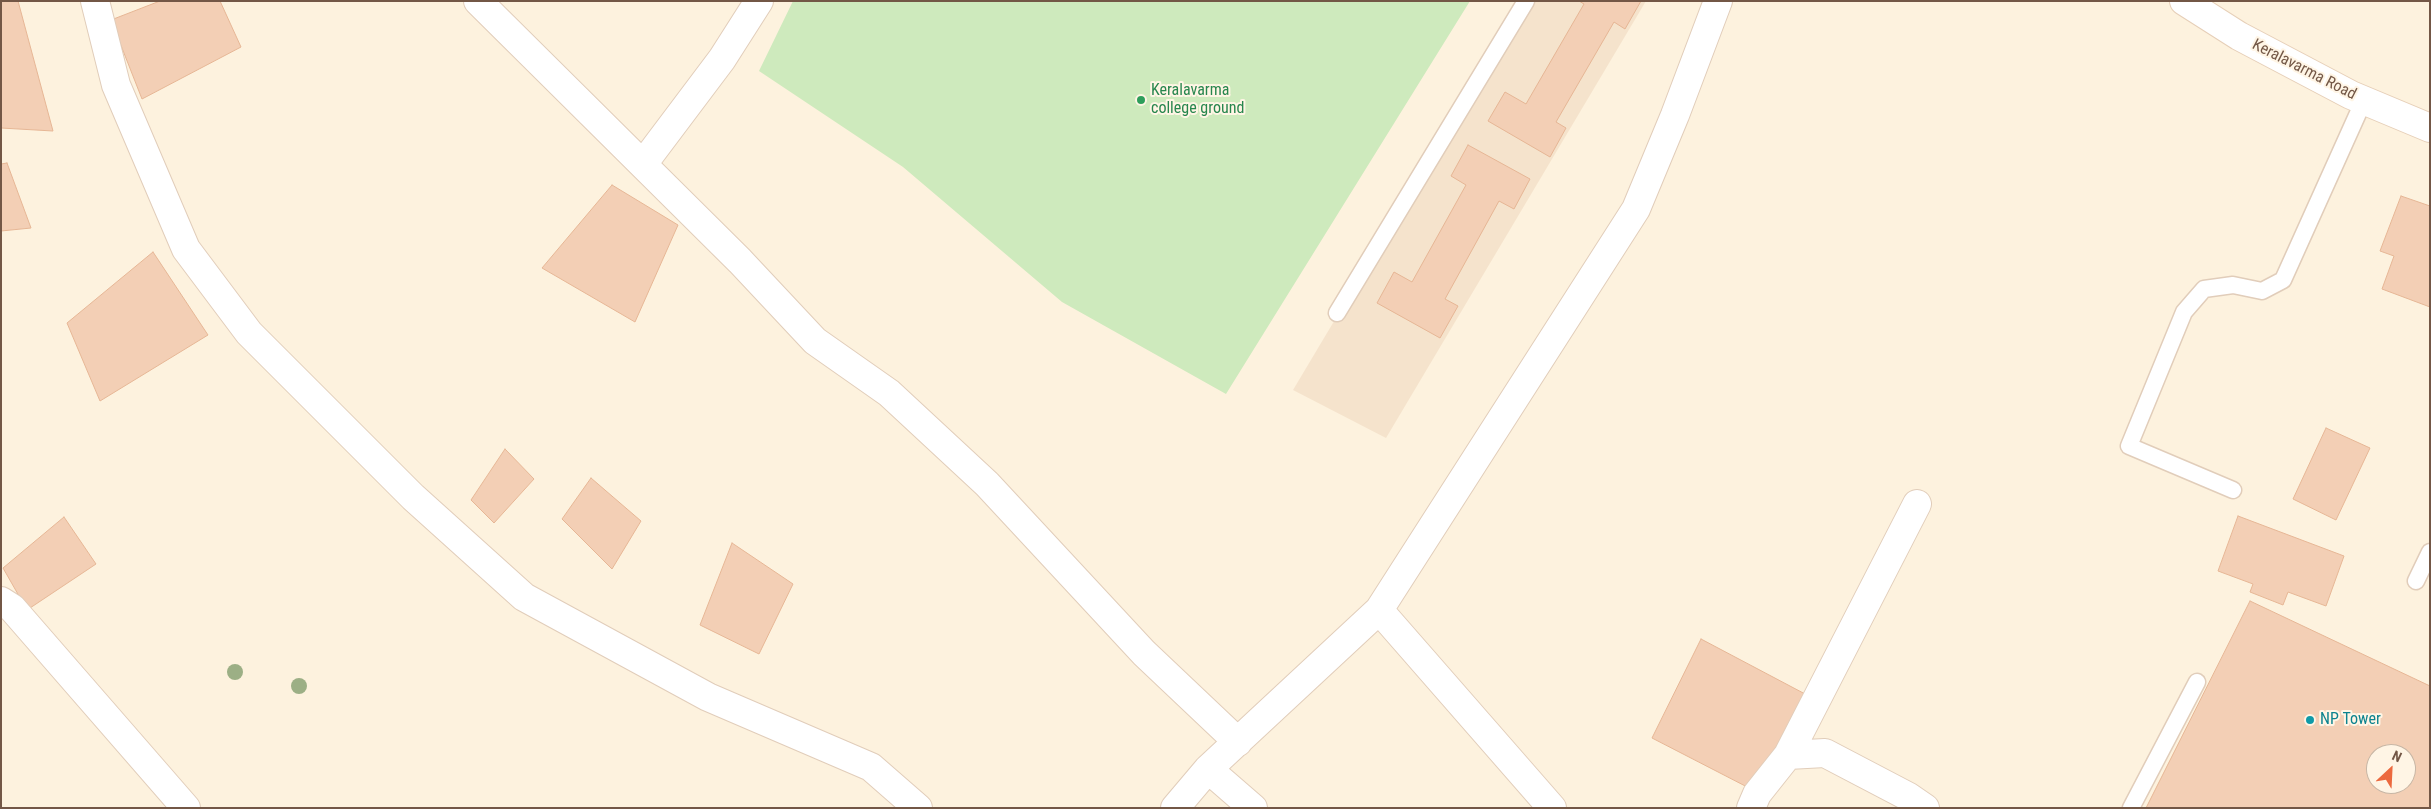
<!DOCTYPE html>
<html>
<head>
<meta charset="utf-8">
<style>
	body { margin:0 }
	#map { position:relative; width:2431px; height:809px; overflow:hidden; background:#fdf2de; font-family:"Roboto Condensed",sans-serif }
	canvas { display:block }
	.frame { position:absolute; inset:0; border:2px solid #735746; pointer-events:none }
	.north { position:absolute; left:2366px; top:744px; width:50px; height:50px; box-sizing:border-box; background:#fff5e5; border:1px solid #c7b6a5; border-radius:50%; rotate:25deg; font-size:14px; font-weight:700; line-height:20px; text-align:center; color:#735746 }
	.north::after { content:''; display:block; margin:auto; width:18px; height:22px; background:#ec693e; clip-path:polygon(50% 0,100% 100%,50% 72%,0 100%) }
</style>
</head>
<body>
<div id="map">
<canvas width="2431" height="809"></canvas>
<div class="frame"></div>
<div class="north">N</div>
</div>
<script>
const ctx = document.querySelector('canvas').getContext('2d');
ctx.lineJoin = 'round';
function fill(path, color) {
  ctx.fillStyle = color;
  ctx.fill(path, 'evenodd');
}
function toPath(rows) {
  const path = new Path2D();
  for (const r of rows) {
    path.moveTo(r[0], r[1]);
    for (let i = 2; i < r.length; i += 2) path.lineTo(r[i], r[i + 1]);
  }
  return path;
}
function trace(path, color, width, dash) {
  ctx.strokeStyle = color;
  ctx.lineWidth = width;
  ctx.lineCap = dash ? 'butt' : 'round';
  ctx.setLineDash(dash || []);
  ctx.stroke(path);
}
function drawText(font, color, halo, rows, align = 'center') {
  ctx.font = font + ' "Roboto Condensed",sans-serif';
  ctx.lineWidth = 4;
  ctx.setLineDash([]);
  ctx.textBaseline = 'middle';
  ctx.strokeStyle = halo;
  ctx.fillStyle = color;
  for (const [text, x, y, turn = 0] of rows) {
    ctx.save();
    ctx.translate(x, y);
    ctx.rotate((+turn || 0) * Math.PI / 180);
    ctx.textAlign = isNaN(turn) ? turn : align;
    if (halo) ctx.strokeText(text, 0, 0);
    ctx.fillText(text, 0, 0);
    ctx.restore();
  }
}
fill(toPath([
	[1525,1,1646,1,1386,438,1293,390]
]), '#f5e3cc');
fill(toPath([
	[793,1,1470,1,1226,394,1062,302,903,167,759,71]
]), '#ceeabd');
const building = toPath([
	[1,1,18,1,53,131,1,128,1,1],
	[160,1,220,1,241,47,142,99,111,20,160,1],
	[1579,1,1641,1,1625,29,1614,22,1556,122,1566,128,1550,157,1488,121,1505,92,1526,104,1584,4,1579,1],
	[1468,145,1530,179,1514,209,1499,201,1445,299,1458,306,1440,338,1377,303,1394,272,1412,282,1466,185,1451,176,1468,145],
	[7,163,31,228,1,231,1,164,7,163],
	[612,185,678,225,635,322,542,268,612,185],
	[2401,196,2430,206,2430,307,2382,289,2394,256,2380,251,2401,196],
	[153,252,208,335,100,401,67,323,153,252],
	[2326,428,2370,448,2336,520,2293,499,2326,428],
	[505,449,534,479,494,523,471,500,505,449],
	[591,478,641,521,612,569,562,519,591,478],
	[2238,516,2344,556,2326,606,2288,592,2283,605,2250,592,2253,584,2218,571,2238,516],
	[64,517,96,564,27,610,3,568,64,517],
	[732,543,793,584,759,654,700,625,732,543],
	[2250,601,2430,686,2430,808,2146,808,2250,601],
	[2376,754,2406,754,2406,784,2376,784,2376,754],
	[1701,639,1807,695,1753,790,1652,738,1701,639]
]);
fill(building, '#f3cfb5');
trace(building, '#e6b695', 1);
const lane = toPath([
	[1337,313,1526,1],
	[2233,490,2129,446,2184,312,2204,289,2233,285,2262,291,2283,280,2364,100],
	[2416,581,2430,552],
	[2131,808,2197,682]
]);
const street = toPath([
	[95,1,116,85,186,249,249,333,413,497,524,597,708,697,871,767,918,808],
	[478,1,740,261,815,341,889,393,987,484,1144,653,1238,742],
	[643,164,722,59,759,1],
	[1,601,12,608,186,808],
	[1379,610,1636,209,1675,115,1718,1],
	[1788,755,1917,504],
	[1208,769,1253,808],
	[1175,808,1208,769,1379,610,1552,808],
	[1751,808,1757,794,1788,755,1825,753,1909,797,1925,808]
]);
const secondary = toPath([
	[2184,1,2239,36,2351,95,2430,128]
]);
trace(lane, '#e1cdba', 19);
trace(street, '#e1cdba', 30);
trace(secondary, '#e6cfb8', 30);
trace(lane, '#fff', 16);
trace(street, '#fff', 28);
trace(secondary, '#fff', 28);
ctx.fillStyle = '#9caf85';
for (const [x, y] of [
	[235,672],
	[299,686]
]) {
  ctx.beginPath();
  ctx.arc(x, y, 8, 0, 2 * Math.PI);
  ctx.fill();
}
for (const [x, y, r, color] of [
	[1141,100,5,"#2e9e5b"],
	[2310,720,5,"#0f9aa8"]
]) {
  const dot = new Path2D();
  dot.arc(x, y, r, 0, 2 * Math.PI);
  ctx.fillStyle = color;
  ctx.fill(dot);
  trace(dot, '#fff5e5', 2);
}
drawText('16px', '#735746', '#fff5e5', [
	["Keralavarma Road",2304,70,27]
]);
drawText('16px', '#27864d', '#fff5e5', [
	["Keralavarma",1151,91],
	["college ground",1151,109]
], 'left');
drawText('16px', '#0d838f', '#fff5e5', [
	["NP Tower",2320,720]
], 'left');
</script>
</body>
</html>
